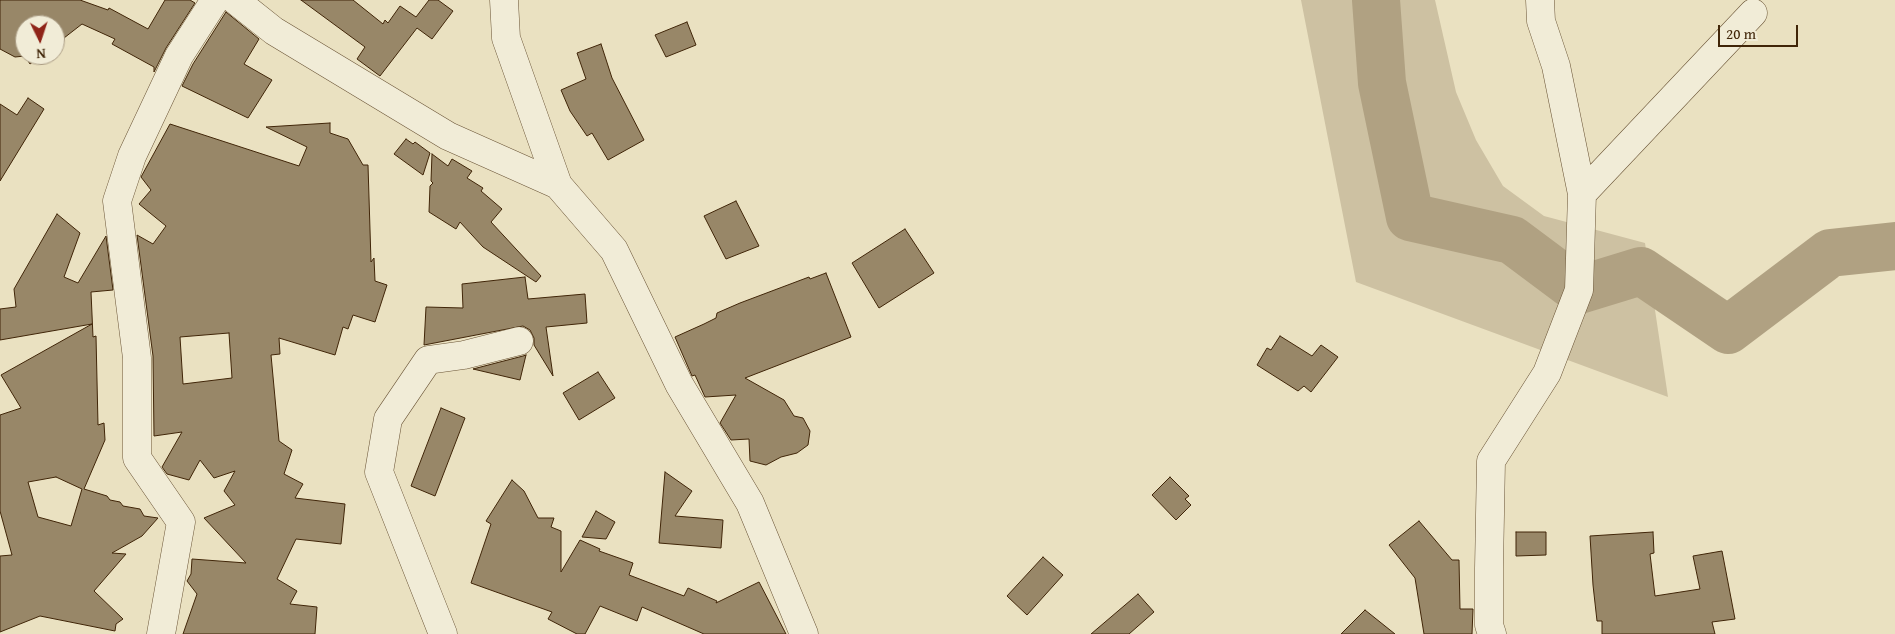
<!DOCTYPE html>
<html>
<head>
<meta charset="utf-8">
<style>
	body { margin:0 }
	#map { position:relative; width:1895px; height:634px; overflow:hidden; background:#eae1c1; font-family:"Gentium Book Plus",serif }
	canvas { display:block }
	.north { position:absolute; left:15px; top:15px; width:50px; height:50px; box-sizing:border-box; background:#f1ecd7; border:1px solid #aa9c84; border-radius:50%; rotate:176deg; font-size:14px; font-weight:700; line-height:20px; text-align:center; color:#402508 }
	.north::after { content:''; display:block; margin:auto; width:18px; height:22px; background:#8f2418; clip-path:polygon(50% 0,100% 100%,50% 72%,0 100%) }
	.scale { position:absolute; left:1718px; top:25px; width:80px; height:22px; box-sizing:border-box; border:2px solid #402508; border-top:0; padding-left:6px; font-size:15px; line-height:18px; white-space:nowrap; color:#402508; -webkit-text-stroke:4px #f1ecd7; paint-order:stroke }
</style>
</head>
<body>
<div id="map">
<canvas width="1895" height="634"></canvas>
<div class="north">N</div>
<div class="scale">20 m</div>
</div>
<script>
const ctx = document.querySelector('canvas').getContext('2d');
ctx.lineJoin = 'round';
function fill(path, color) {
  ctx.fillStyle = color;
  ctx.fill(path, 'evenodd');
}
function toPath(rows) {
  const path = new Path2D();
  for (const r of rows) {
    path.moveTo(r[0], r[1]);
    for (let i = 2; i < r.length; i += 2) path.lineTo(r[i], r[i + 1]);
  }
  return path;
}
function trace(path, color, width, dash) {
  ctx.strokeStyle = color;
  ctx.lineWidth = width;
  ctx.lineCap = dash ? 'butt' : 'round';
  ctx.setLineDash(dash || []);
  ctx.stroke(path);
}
fill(toPath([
	[1301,0,1435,0,1456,92,1476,140,1503,186,1544,216,1645,243,1668,397,1356,282]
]), '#cdc1a2');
trace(toPath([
	[1376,0,1382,83,1410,217,1512,240,1579,290,1641,271,1728,330,1830,253,1895,246]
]), '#b0a182', 48);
const building = toPath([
	[0,0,80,0,108,10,109,8,148,29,165,0,190,0,195,3,166,48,154,72,154,67,112,44,115,39,82,24,55,45,55,25,25,25,25,55,42,55,30,64,25,56,15,57,0,49,0,0],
	[301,0,353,0,383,24,385,20,388,23,400,6,416,17,429,0,438,0,453,11,432,39,417,28,380,76,357,59,365,47,301,0],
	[226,12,259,39,244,64,272,80,248,118,182,86,193,64,226,12],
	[687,22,696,45,666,57,655,35,687,22],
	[601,44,612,78,644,140,608,160,592,133,587,136,570,111,561,90,586,79,577,53,601,44],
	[28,98,44,109,0,181,0,104,17,115,28,98],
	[330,123,330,133,348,139,363,165,368,165,371,262,374,258,375,281,387,285,375,322,353,315,348,329,343,327,335,355,279,338,280,354,271,355,279,441,292,450,284,474,303,484,295,498,345,504,341,544,296,539,277,579,297,591,290,604,317,607,315,634,183,634,197,594,187,581,191,574,192,559,246,563,204,518,235,505,224,491,235,471,214,478,200,460,189,480,167,474,162,467,182,432,154,436,153,356,137,235,153,244,166,226,139,204,151,190,141,177,170,124,299,166,307,147,266,127,330,123],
	[229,333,232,378,183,384,180,337,229,333],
	[406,139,413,144,415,142,430,153,423,175,394,154,406,139],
	[432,154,448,166,452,159,472,171,467,178,483,188,481,191,502,209,491,222,541,276,536,282,483,247,460,222,456,229,429,212,430,186,433,183,431,181,432,154],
	[736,201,759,246,726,259,704,216,736,201],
	[57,214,80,233,64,277,78,283,106,236,113,290,91,292,93,337,96,336,98,425,104,423,105,440,84,489,107,496,110,500,120,502,123,506,140,509,144,516,158,518,142,536,112,553,126,554,94,591,123,619,116,624,115,631,40,616,0,632,0,556,12,555,0,511,0,415,21,408,1,375,92,324,0,340,0,309,16,307,14,289,57,214],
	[56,477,82,489,71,526,38,517,28,482,56,477],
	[905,229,934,273,879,308,852,263,905,229],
	[826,273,851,337,745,378,784,400,794,416,803,418,810,431,808,445,797,453,781,457,766,465,750,461,749,439,731,440,720,423,736,395,705,397,695,375,692,376,675,337,704,324,716,318,717,313,740,303,809,277,810,279,826,273],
	[525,277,528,299,585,294,587,323,546,327,553,376,534,345,534,338,530,330,523,326,424,345,426,307,463,308,462,284,525,277],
	[1280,336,1312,356,1321,345,1338,357,1311,392,1304,386,1298,391,1257,365,1267,348,1271,350,1280,336],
	[526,355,520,380,473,369,523,356,526,355],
	[598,372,615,398,579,420,563,393,598,372],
	[441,408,465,418,435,496,411,486,441,408],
	[665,472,692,491,675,516,723,520,721,548,659,543,665,472],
	[1170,477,1189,496,1185,499,1191,505,1176,520,1152,495,1170,477],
	[512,480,524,491,538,518,554,518,551,527,561,531,561,572,580,540,600,549,599,551,633,563,629,575,684,596,688,588,717,601,716,603,759,582,786,634,704,634,642,607,637,621,600,606,585,634,577,634,548,619,552,612,471,583,491,524,486,521,512,480],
	[596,511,615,522,606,539,582,537,596,511],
	[1419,521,1452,560,1459,560,1460,609,1473,609,1472,634,1424,634,1415,578,1389,545,1419,521],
	[1516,532,1546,532,1546,555,1516,556,1516,532],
	[1653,532,1654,553,1650,554,1655,596,1700,589,1693,556,1722,551,1735,619,1712,622,1715,634,1602,634,1602,621,1597,621,1593,585,1590,536,1653,532],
	[1043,557,1063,575,1027,615,1007,596,1043,557],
	[1138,594,1154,612,1129,634,1091,634,1138,594],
	[1365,610,1395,634,1341,634,1365,610]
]);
fill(building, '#988768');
trace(building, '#402508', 1);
const minor = toPath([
	[235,0,274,31,448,136,558,185,614,250,679,384,750,503,804,634],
	[504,0,506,38,558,185],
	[1540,0,1541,21,1556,66,1582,194],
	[161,634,181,522,137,458,137,358,117,201,132,156,179,56,215,0],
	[443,634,379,472,388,419,428,360,464,355,519,341],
	[1492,634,1489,625,1489,568,1491,461,1547,373,1579,290,1582,194,1753,13]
]);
trace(minor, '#6a5436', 29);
trace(minor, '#f1ecd7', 28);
</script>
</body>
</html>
